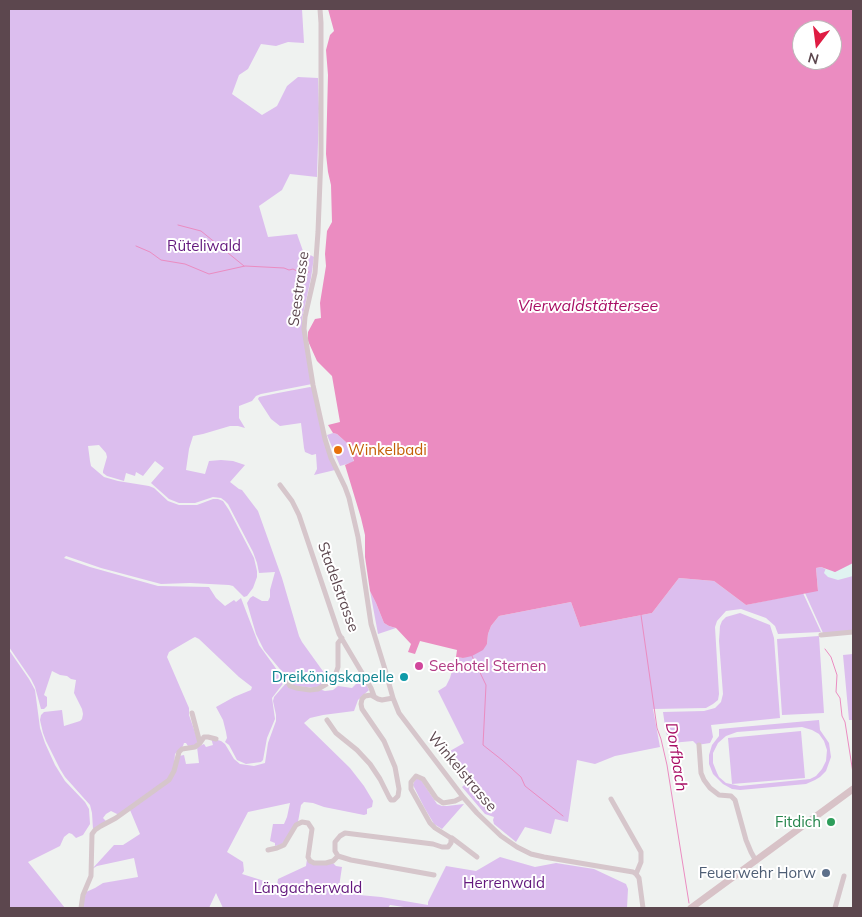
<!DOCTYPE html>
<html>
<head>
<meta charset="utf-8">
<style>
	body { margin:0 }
	#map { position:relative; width:862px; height:917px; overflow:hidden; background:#eff2f0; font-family:Mulish,sans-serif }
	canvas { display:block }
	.frame { position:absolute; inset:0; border:10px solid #5c474e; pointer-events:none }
	.north { position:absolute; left:792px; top:20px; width:50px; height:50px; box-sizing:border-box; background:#fff; border:1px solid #beb5b8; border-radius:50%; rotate:195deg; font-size:14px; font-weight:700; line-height:20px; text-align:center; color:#5c474e }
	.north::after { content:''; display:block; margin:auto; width:18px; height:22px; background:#df1c43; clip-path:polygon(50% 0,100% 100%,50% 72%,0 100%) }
</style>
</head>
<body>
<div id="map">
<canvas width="862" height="917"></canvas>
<div class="frame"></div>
<div class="north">N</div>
</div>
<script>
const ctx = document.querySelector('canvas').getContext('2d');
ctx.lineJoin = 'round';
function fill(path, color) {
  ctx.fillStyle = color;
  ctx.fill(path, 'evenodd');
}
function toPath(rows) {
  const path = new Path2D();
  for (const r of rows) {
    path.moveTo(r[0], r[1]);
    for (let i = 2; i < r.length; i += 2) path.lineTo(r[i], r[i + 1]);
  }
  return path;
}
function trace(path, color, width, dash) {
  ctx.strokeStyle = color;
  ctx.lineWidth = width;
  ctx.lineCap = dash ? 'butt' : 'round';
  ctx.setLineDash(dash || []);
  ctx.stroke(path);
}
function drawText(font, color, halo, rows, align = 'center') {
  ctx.font = font + ' Mulish,sans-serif';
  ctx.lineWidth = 4;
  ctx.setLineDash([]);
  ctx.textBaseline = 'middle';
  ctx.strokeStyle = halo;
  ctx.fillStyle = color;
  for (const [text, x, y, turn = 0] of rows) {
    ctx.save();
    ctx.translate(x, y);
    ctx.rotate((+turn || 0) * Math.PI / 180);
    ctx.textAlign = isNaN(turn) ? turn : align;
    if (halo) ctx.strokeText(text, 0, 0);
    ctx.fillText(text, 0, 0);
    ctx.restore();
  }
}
fill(toPath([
	[9,9,302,9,304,43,288,42,276,46,261,44,248,69,239,75,232,94,262,115,277,106,287,86,298,77,318,78,319,108,317,177,290,174,282,190,259,206,268,237,297,234,303,251,314,257,311,278,302,319,312,384,261,394,256,396,252,401,239,406,239,418,245,428,238,426,230,426,203,434,193,436,189,449,186,470,205,474,209,461,221,460,233,461,245,465,230,482,239,489,242,490,258,511,282,578,299,636,302,642,330,681,317,688,294,686,264,650,256,634,247,603,250,598,253,596,262,601,268,601,270,597,270,590,275,572,259,573,257,563,253,552,228,504,225,501,221,498,213,497,195,503,179,503,169,499,151,483,164,468,155,461,143,476,136,472,135,476,126,473,124,481,107,476,103,473,103,471,107,457,106,453,99,445,88,446,90,461,91,466,104,477,118,481,149,486,154,488,168,501,179,505,197,505,213,499,218,499,223,501,229,510,254,558,257,571,257,577,253,588,247,596,244,597,233,586,229,585,190,583,161,584,101,568,66,556,64,558,90,567,158,586,209,587,216,598,225,606,234,600,236,602,241,598,259,645,285,681,272,698,275,719,267,738,263,760,261,762,246,764,237,760,229,745,225,742,227,738,226,732,223,720,216,707,234,697,251,690,252,687,239,677,199,639,195,637,193,638,169,652,167,657,189,708,189,715,197,738,197,742,196,745,188,746,186,743,184,743,183,746,175,754,174,767,170,777,119,815,111,811,106,814,103,818,106,821,93,829,92,813,90,805,65,777,60,769,46,741,43,733,40,720,41,715,44,712,62,710,64,726,80,721,82,719,83,714,82,709,74,693,76,680,71,679,67,676,60,675,52,671,44,695,47,697,47,706,44,709,41,709,35,687,31,679,9,647],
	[310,387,313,388,335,470,314,475,317,469,316,454,312,455,305,452,304,448,301,423,280,426,271,419,258,399,259,397,278,393],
	[333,433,337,434,347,443,354,462,340,466,327,435],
	[853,563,853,631,823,633,805,593,818,590,816,568,821,567,832,572],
	[679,578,714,581,746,605,803,593,821,632,778,634,775,626,766,618,741,609,726,611,717,621,715,627,719,694,718,700,713,704,706,708,653,709,660,747,615,756,595,764,577,760,568,822,555,819,551,834,525,827,516,842,494,824,493,820,494,817,485,814,462,787,471,779,450,751,464,743,438,691,446,686,450,678,456,657,463,658,487,644,488,634,491,626,499,616,571,602,580,627,652,613],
	[370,591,376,603,384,623,389,626,396,628,378,634],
	[740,613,770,625,774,638,780,718,711,725,713,737,710,743,697,745,693,741,671,743,666,733,663,712,704,711,715,708,721,702,723,694,719,641,720,626,722,621,726,617],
	[819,636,824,713,782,715,777,639],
	[9,650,29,679,35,690,40,728,45,743,55,765,65,781,85,802,89,809,90,824,83,835,76,838,72,834,69,833,64,837,60,846,28,862,65,908,10,908,9,905],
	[853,654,853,720,849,720,843,655],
	[360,680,366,684,369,690,358,700,354,711,323,715,310,718,304,723,350,768,364,786,373,801,372,807,367,809,367,814,364,815,324,807,313,803,304,802,301,805,298,822,282,844,275,846,275,843,270,841,273,824,284,824,287,817,290,803,248,812,227,852,243,862,244,871,242,874,277,885,278,879,306,866,307,859,309,861,333,863,336,866,342,867,339,887,340,891,359,895,381,897,428,905,428,902,446,866,476,871,500,857,535,867,556,863,594,869,626,884,628,889,627,908,411,908,390,905,388,908,223,908,216,893,209,908,82,908,86,892,95,888,103,883,138,877,134,858,97,866,92,869,93,868,114,845,123,845,140,834,130,810,169,781,179,756,184,755,186,764,199,763,197,747,204,744,206,747,213,745,211,738,221,741,225,744,234,759,240,764,254,766,265,763,268,743,276,721,276,715,273,701,274,697,287,682,290,687,319,689,325,691,333,690,338,686,352,688],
	[819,720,820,730,829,743,831,757,826,771,820,777,815,780,806,784,740,790,732,789,723,784,713,774,709,764,709,755,712,745,719,736,719,729],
	[802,727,812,730,819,734,824,741,827,750,826,761,822,769,816,776,810,779,740,786,726,783,719,777,717,773,713,763,713,753,718,743,726,736,737,732],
	[801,731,805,778,732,784,728,738],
	[416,779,418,779,421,780,437,804,442,806,447,806,464,804,442,829,434,824,424,807,413,785,414,782]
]), '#dcbeee');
fill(toPath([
	[853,563,853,576,838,580,828,577,824,573,826,568,835,572]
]), '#e0f3f1');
fill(toPath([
	[328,9,853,9,853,563,835,572,821,567,816,568,818,591,746,605,714,581,679,578,652,613,580,627,571,602,499,616,491,626,488,634,487,644,483,650,472,656,463,658,456,657,457,650,420,641,415,654,408,652,411,644,396,628,389,626,384,623,376,603,370,591,365,557,365,535,361,518,345,465,354,461,347,443,337,434,333,433,328,425,340,422,332,376,317,361,308,341,308,332,315,319,321,318,320,303,326,266,325,254,327,231,332,222,331,185,328,172,326,154,328,75,326,50,330,35,334,31],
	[802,30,832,30,832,60,802,60]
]), '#eb8cc1');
trace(toPath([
	[178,225,201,231,244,266],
	[136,246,150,252,161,260,185,264,209,274,245,266,284,268,289,270,293,269,297,271,309,272],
	[641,615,657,728,661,739,667,765,689,903],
	[825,649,831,657,837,675,836,692,840,698,842,716,845,722,853,773],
	[472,656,486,685,483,745,502,760,521,777,525,786,563,816]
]), '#eb8cc1', 1);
trace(toPath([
	[320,9,321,23,321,155,318,232,315,273,305,317,304,329,313,385,325,439,331,458,345,487,349,498,358,537,371,624,384,666,393,698,399,713,463,797,477,813,501,836,517,847,531,854,544,857,633,872,636,874,639,878,643,908],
	[280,485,292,501,299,515,339,634,371,688,374,696],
	[821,635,853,632],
	[287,681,290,686,296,688,310,690,318,689,330,682,335,676,338,667,338,643,342,638],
	[192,713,200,743],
	[327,720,336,733,357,750,370,764,380,779,389,797,391,800,394,800,398,796,399,789,395,767,384,741,362,709,361,704,362,699,365,696,371,695,378,699,382,700,393,698],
	[699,745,701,773,704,780,710,788,719,795,731,796,735,800,746,840,751,852,756,861],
	[611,799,641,852,641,862,636,874],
	[452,838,477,857],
	[268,850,277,848,284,845,296,825,302,822,308,823,312,829,308,857,310,861,314,863,326,863,333,861,338,856],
	[338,856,335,851,335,842,340,836,345,833,433,844,442,847,448,847,451,843,451,838,435,828,430,823,411,789,411,782,416,776,423,779,436,798,443,803,455,801,463,797],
	[338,856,351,860,434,875],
	[81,908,83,895,91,876,92,834,95,830,101,826,116,818,169,780,174,771,179,752,182,749,195,747,200,743,204,737,208,737,216,739],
	[835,908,844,876]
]), '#d6c6cb', 5);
trace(toPath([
	[691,908,853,789]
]), '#d8c2c7', 7);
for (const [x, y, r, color] of [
	[338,450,5,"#e8710a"],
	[419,666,5,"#d1479c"],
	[404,677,5,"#0f9aa8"],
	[831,822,5,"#2e9e5b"],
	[826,873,5,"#5c6f8a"]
]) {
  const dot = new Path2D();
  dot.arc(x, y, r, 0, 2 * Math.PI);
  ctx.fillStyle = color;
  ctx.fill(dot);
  trace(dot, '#fff', 2);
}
drawText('15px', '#63187d', '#fff', [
	["Rüteliwald",204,246],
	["Herrenwald",504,883],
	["Längacherwald",308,888]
]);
drawText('15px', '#5c474e', '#fff', [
	["Seestrasse",299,289,-82],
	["Stadelstrasse",338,587,70],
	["Winkelstrasse",462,772,50]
]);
drawText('15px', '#c56008', '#fff', [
	["Winkelbadi",348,450]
], 'left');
drawText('15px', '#b23c85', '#fff', [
	["Seehotel Sternen",429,666]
], 'left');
drawText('15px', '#0d838f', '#fff', [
	["Dreikönigskapelle",394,677]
], 'right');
drawText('15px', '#27864d', '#fff', [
	["Fitdich",821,822]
], 'right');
drawText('15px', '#4e5e75', '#fff', [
	["Feuerwehr Horw",816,873]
], 'right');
drawText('italic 16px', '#a80e64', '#fff', [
	["Vierwaldstättersee",588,306],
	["Dorfbach",676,757,81]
]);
</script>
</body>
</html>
